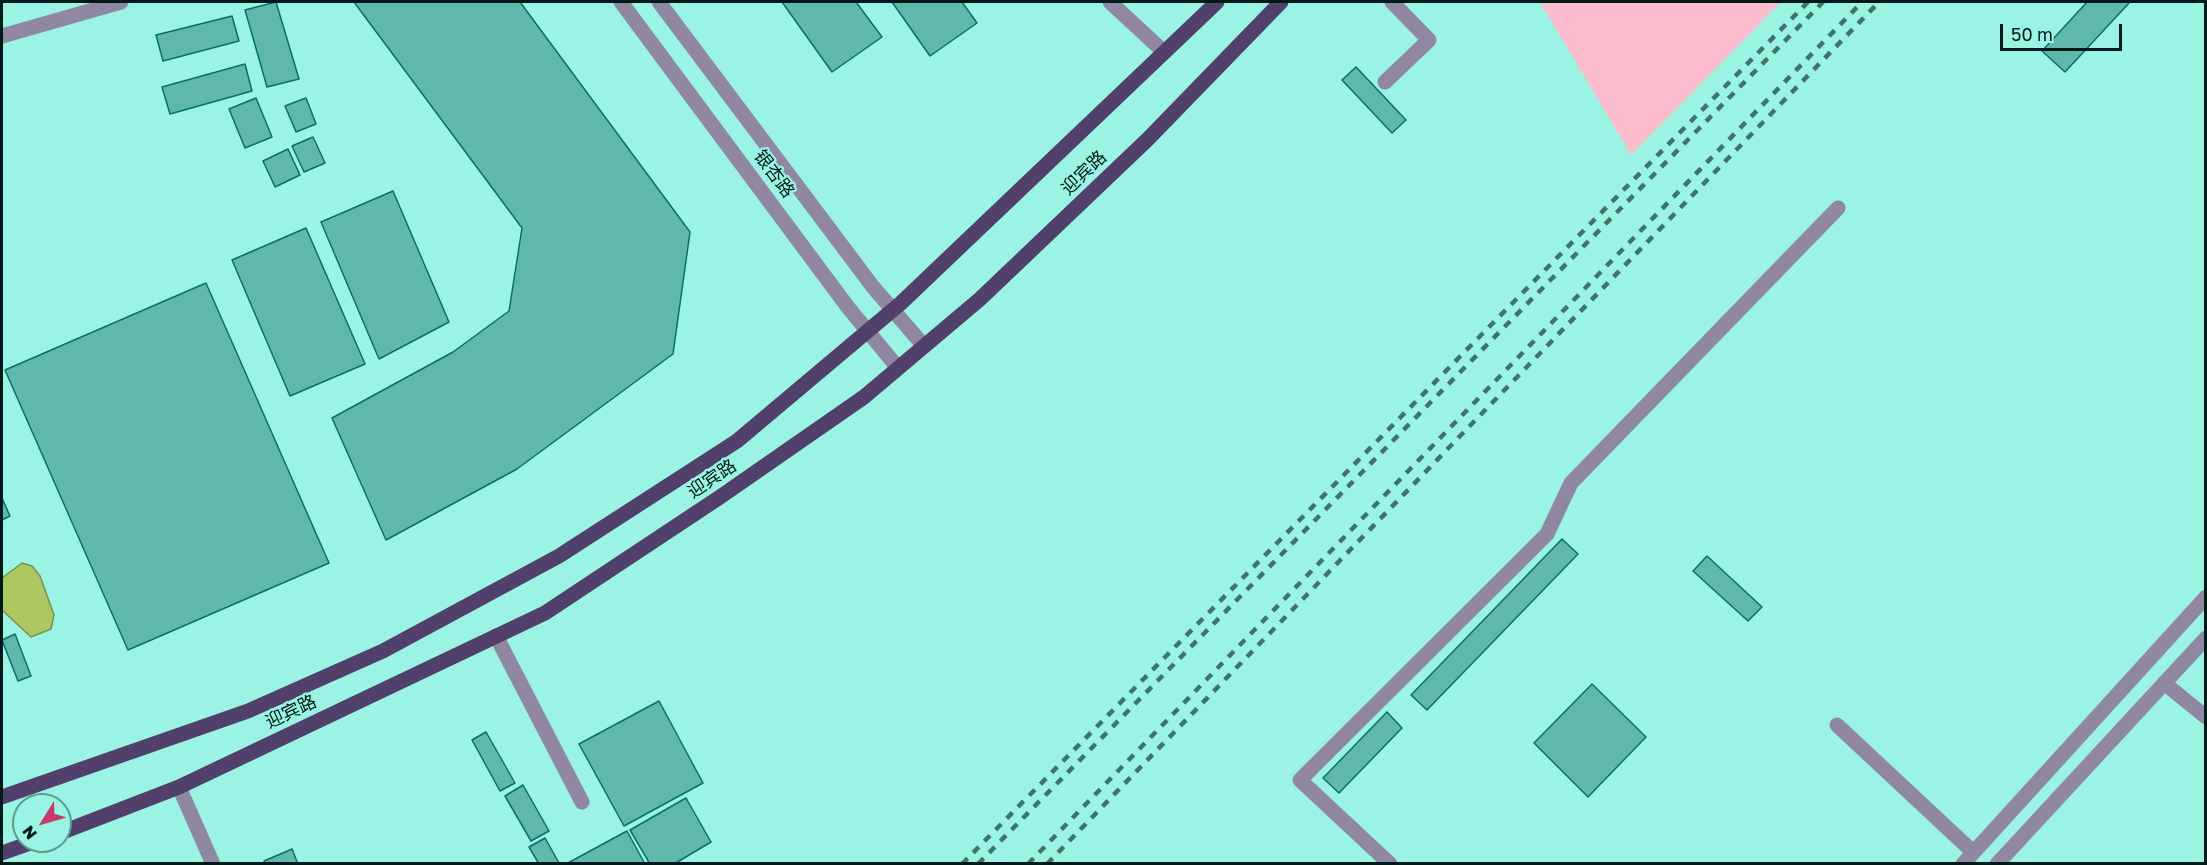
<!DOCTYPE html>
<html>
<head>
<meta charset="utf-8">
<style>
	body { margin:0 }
	#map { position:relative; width:2207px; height:865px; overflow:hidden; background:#9af3e3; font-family:"Golos Text",sans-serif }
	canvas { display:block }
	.frame { position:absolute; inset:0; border:3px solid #001b17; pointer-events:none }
	.north { position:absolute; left:12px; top:793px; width:60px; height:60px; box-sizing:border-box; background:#9af3e3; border:2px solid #5c9d91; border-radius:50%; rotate:233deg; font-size:16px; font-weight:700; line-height:24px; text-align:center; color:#001b17 }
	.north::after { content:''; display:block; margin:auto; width:21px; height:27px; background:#c4396e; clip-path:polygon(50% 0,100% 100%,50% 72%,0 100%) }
	.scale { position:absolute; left:2000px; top:24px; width:122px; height:27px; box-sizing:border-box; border:3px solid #001b17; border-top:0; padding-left:8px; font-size:18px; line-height:21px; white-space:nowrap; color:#001b17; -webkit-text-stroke:4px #9af3e3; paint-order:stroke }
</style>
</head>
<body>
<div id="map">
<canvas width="2207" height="865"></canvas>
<div class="frame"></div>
<div class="north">N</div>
<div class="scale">50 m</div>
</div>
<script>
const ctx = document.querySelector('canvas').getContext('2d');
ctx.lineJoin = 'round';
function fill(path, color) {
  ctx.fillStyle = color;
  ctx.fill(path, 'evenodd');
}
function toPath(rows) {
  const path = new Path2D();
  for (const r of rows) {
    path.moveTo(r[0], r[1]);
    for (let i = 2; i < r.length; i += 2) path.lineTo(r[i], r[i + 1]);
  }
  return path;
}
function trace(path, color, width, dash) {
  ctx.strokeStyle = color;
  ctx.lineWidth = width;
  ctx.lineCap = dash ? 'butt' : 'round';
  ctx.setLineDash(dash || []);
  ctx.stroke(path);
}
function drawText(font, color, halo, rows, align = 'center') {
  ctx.font = font + ' "Golos Text","Noto Sans SC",sans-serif';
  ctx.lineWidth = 4.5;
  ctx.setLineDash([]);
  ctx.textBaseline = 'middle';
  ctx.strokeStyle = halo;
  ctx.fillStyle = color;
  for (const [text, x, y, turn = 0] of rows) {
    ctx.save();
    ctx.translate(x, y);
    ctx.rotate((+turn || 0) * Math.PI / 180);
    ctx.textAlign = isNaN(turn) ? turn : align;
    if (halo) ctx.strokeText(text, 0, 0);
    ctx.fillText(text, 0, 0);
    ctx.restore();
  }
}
fill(toPath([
	[1540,2,1539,2,1781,2,1631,155]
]), '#fbbdcd');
const water = toPath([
	[22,563,32,566,40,576,54,615,51,629,31,637,2,610,2,578,22,563]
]);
fill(water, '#adc861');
trace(water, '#79944b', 1.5);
const building = toPath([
	[276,2,299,79,267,87,245,10,276,2],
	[354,2,520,2,690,232,673,354,517,469,386,540,332,418,453,352,509,311,522,228,354,2],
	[782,2,856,2,882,37,832,72,782,2],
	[892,2,962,2,977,23,930,56,892,2],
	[2087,2,2130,2,2065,72,2042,51,2087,2],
	[232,16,239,41,163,61,156,35,232,16],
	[245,64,252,91,170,114,162,87,245,64],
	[1356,67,1406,120,1392,133,1342,80,1356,67],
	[256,98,272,137,245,148,229,109,256,98],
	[306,98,316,124,296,132,285,106,306,98],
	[313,137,325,163,304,172,292,146,313,137],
	[288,149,300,175,275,187,263,161,288,149],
	[393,191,449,322,379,359,321,222,393,191],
	[306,228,365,364,290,396,232,260,306,228],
	[206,283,329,563,128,650,5,370,206,283],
	[2,498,10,516,2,520,2,498],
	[1562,539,1578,554,1427,710,1411,695,1562,539],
	[1707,556,1762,607,1748,621,1693,571,1707,556],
	[15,634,31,676,18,681,2,640,15,634],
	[1592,684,1646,737,1588,797,1534,743,1592,684],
	[659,701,703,783,624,826,579,744,659,701],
	[1387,712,1402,728,1339,793,1323,778,1387,712],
	[486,732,515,783,500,791,472,740,486,732],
	[523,785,549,831,531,841,505,796,523,785],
	[686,798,711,842,674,864,650,864,630,830,686,798],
	[627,831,645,864,566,864,627,831],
	[545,838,559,863,558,864,539,864,529,847,545,838],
	[292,849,298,864,266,864,264,861,292,849]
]);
fill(building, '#5fb8a9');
trace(building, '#047366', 1.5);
trace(toPath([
	[621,2,847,306,898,368],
	[659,2,873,287,924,346],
	[1110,2,1164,52],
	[2,36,121,2],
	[1385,82,1429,40,1392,2],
	[496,636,582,802],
	[2164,683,2206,717],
	[1837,725,1973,852],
	[179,787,213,864],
	[1390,864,1300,780,1547,534,1571,483,1838,208],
	[1963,864,2206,597],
	[1997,864,2206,638]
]), '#9087a1', 15);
trace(toPath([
	[2,797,248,711,383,651,559,556,737,441,901,303,1217,2],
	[60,833,179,787,545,613,720,497,864,397,980,299,1148,139,1281,2],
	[2,853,36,841]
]), '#513f6c', 15);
trace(toPath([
	[962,864,1808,2],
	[978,864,1823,2],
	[1028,864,1862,2],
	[1047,864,1879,2]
]), '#40746b', 4.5, [8, 8]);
drawText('18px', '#001b17', '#9af3e3', [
	["迎宾路",1084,173,-44],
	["银杏路",774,174,53],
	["迎宾路",712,479,-34],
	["迎宾路",291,712,-25]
]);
</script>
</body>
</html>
